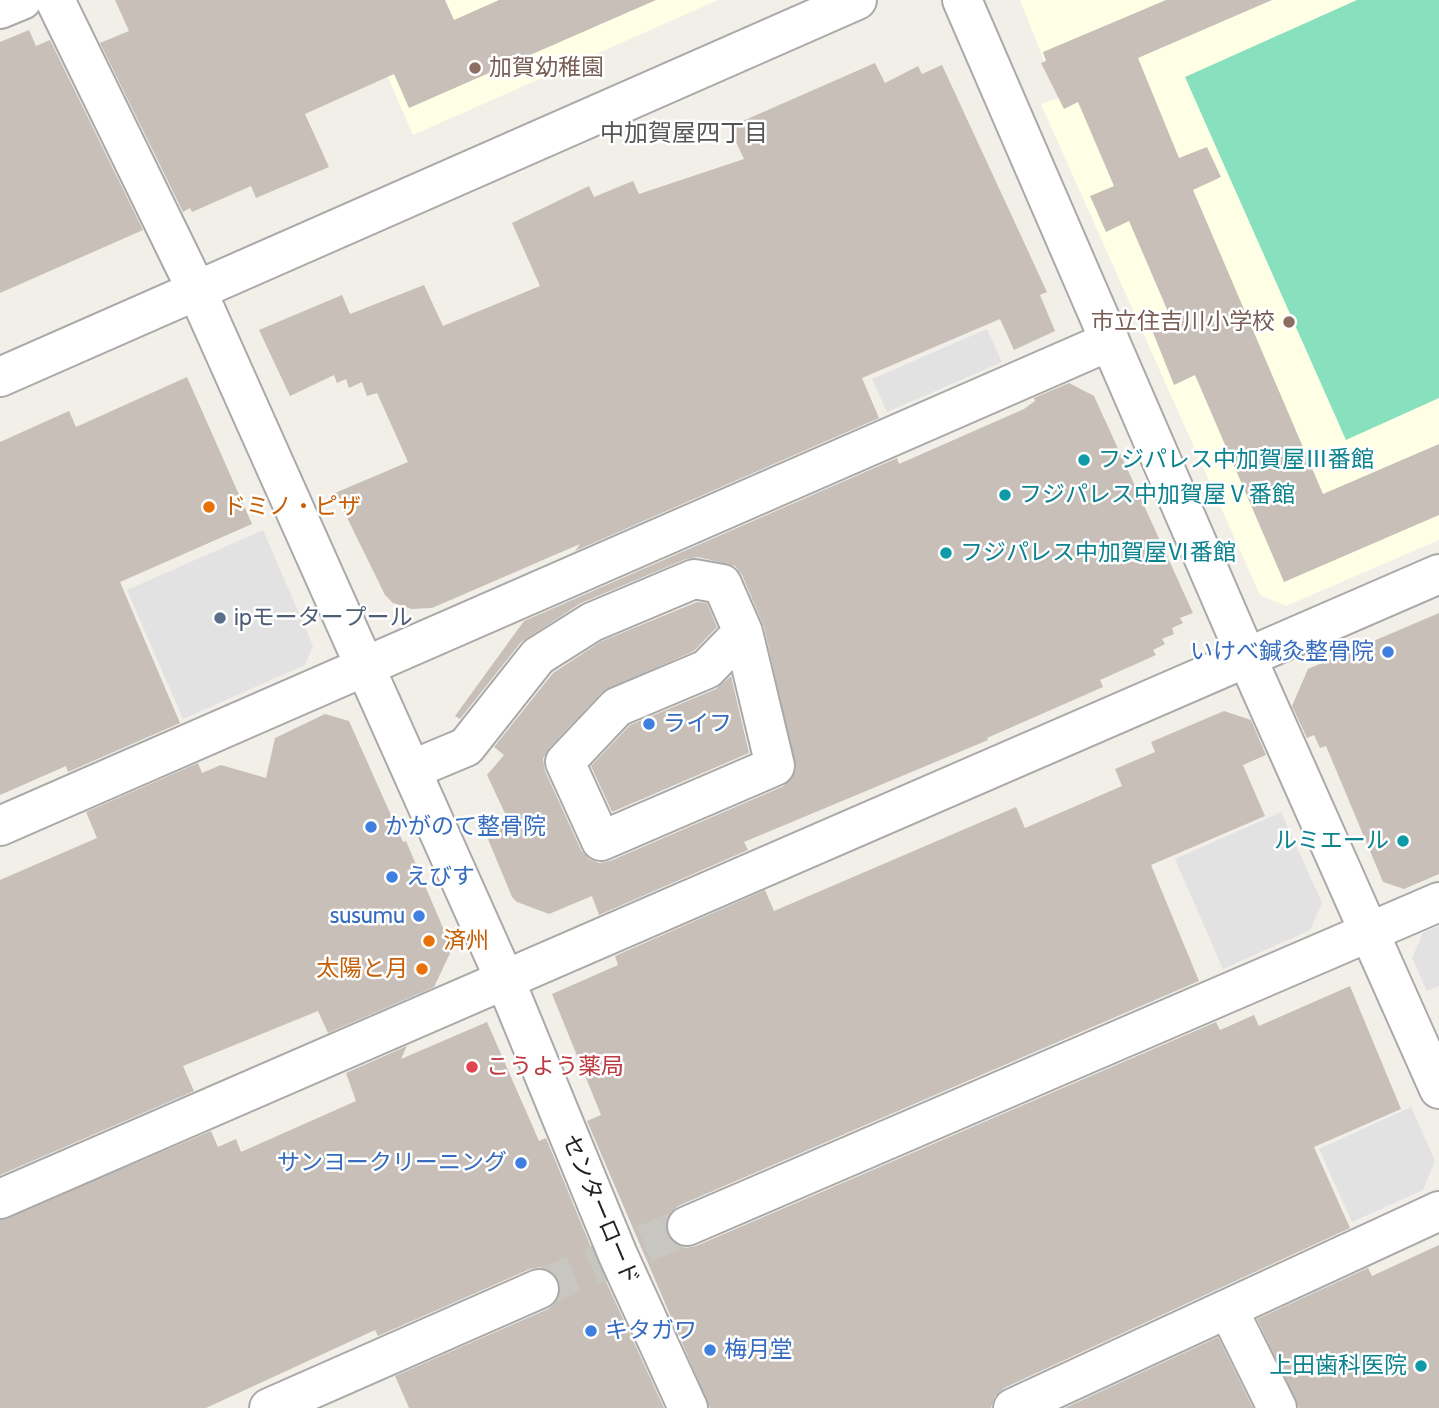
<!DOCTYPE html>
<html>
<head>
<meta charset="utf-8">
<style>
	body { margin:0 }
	canvas { display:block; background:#f2efe9 }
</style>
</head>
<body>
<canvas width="1439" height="1408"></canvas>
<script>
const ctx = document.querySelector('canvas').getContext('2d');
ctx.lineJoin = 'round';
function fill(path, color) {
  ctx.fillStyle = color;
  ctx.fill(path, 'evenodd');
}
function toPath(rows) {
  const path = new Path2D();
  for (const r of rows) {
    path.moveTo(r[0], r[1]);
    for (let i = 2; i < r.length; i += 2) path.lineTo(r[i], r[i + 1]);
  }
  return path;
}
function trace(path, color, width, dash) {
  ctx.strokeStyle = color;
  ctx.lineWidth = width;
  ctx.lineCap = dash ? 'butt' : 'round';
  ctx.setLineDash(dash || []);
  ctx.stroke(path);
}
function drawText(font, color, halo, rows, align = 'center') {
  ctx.font = font + ' Cabin,"Noto Sans JP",sans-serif';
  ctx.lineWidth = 5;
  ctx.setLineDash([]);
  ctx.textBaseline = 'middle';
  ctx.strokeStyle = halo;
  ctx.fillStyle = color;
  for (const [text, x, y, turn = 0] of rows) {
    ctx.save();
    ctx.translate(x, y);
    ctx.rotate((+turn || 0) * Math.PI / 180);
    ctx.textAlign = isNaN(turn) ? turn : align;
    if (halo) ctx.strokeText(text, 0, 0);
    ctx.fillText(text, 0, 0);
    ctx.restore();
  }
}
fill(toPath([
	[354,0,718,0,413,135],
	[1020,0,1439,0,1439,540,1286,606,1260,595,1041,104,1059,98]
]), '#ffffe5');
fill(toPath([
	[1357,0,1439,0,1439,398,1346,440,1185,77]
]), '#88e0be');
fill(toPath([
	[987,329,1002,362,887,412,872,379],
	[263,530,313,646,305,665,183,719,127,590],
	[1281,812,1322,903,1310,930,1223,969,1175,859],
	[1439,926,1439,986,1427,991,1412,958,1423,933],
	[1411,1107,1435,1161,1423,1190,1352,1222,1319,1149]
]), '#e2e2e2');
fill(toPath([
	[115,0,445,0,454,20,499,0,656,0,409,108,394,74,305,114,329,167,256,198,251,186,192,212,190,208,183,212,100,43,129,31],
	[1166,0,1272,0,1138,58,1179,158,1207,147,1221,177,1193,190,1323,494,1439,444,1439,515,1284,582,1195,375,1174,385,1152,330,1172,321,1129,221,1106,232,1090,196,1114,186,1078,102,1064,109,1041,63,1046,61,1043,52],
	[29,30,36,46,50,40,143,230,0,293,0,42],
	[875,63,885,83,918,66,922,74,942,65,1047,292,1040,295,1055,331,1014,350,1000,319,862,378,879,418,575,551,580,544,432,608,412,609,393,603,385,595,335,493,408,462,377,393,367,396,362,382,349,388,346,379,337,383,334,375,290,396,259,330,342,295,350,314,424,285,443,326,540,286,512,223,589,186,594,197,633,181,639,194,744,159,729,127],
	[187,377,252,524,120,582,180,723,68,772,66,766,0,795,0,442,69,411,76,427],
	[1069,383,1094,396,1193,613,1180,618,1183,623,1172,628,1174,634,1162,639,1165,644,1153,650,1156,655,1100,680,1103,687,987,738,988,740,744,842,748,850,599,915,592,896,549,914,517,902,512,897,485,832,509,822,487,775,504,755,494,747,553,673,602,641,697,602,707,603,717,627,694,651,602,692,549,748,543,759,545,771,581,850,589,859,599,863,610,861,784,786,796,770,764,627,742,575,735,566,698,557,686,559,581,603,521,642,460,719,455,716,524,621,897,458,899,464,1024,409,1035,401,1034,398],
	[1439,613,1439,874,1404,889,1383,882,1326,746,1320,748,1314,735,1307,738,1292,706,1308,669],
	[731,676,749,753,612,812,591,766,630,725,716,689],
	[1224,711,1251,720,1266,755,1243,765,1265,816,1151,865,1199,981,678,1206,669,1214,665,1223,667,1234,675,1244,685,1248,696,1246,1216,1022,1220,1030,1254,1015,1259,1026,1350,986,1401,1109,1314,1147,1350,1228,1004,1388,995,1396,991,1408,710,1408,587,1121,601,1115,552,994,618,965,615,956,765,890,774,911,1016,807,1025,828,1122,786,1115,769,1155,752,1151,742],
	[325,714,349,721,403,842,406,841,452,949,434,987,328,1033,318,1011,183,1066,194,1091,0,1175,0,880,97,838,86,812,198,763,202,773,221,765,266,778,275,738],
	[487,1022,539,1141,546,1138,598,1264,664,1408,409,1408,395,1376,548,1309,556,1302,561,1292,559,1281,552,1272,541,1267,530,1269,378,1336,375,1330,206,1408,0,1408,0,1220,211,1131,218,1147,236,1139,241,1152,356,1101,346,1073,407,1046,401,1059],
	[1439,1245,1439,1408,1299,1408,1257,1319,1368,1268,1372,1276],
	[1218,1337,1253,1408,1065,1408]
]), '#c7bfb8');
trace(toPath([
	[539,1289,687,1226]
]), '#c8c6c1', 38, [38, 19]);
const minor = toPath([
	[55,0,197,291,505,980,618,1255,688,1408],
	[962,0,1247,658,1439,1089],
	[0,9,22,0],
	[0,377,857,0],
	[411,770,466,747,538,656,592,622,694,579,722,584,743,632,775,766,601,841,565,762,617,707,707,669,743,632],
	[0,826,1110,341],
	[0,1199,1439,574],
	[687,1226,1439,902],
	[1228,1309,1277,1408],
	[269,1408,539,1289],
	[1013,1408,1439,1211]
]);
trace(minor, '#a9a9a9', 42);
trace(minor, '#fff', 38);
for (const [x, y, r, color] of [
	[475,68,7,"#8d6e63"],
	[1289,322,7,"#8d6e63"],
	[1084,460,7,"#0f9aa8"],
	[1005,495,7,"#0f9aa8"],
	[209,507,7,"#e8710a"],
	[946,553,7,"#0f9aa8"],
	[220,618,7,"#5c6f8a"],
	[1388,652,7,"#3f7fe0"],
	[649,724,7,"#3f7fe0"],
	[371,827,7,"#3f7fe0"],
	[1403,841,7,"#0f9aa8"],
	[392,877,7,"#3f7fe0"],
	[419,916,7,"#3f7fe0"],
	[429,941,7,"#e8710a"],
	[422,969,7,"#e8710a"],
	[472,1067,7,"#e0444e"],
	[521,1163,7,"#3f7fe0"],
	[591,1331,7,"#3f7fe0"],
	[710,1350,7,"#3f7fe0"],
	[1421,1366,7,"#0f9aa8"]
]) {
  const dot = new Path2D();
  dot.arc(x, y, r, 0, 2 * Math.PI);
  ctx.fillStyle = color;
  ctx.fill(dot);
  trace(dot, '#fff', 2.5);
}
drawText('23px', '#785e54', '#fff', [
	["加賀幼稚園",489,68],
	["市立住吉川小学校",1275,322,"right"]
], 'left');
drawText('23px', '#0d838f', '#fff', [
	["フジパレス中加賀屋Ⅲ番館",1098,460],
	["フジパレス中加賀屋Ⅴ番館",1019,495],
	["フジパレス中加賀屋Ⅵ番館",960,553],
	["ルミエール",1389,841,"right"],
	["上田歯科医院",1407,1366,"right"]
], 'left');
drawText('23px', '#c56008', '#fff', [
	["ドミノ・ピザ",223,507],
	["済州",443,941],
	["太陽と月",408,969,"right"]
], 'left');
drawText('23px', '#4e5e75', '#fff', [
	["ipモータープール",234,618]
], 'left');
drawText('23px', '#366cbe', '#fff', [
	["いけべ鍼灸整骨院",1374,652,"right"],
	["ライフ",663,724],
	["かがのて整骨院",385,827],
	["えびす",406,877],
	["susumu",405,916,"right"],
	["サンヨークリーニング",507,1163,"right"],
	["キタガワ",605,1331],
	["梅月堂",724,1350]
], 'left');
drawText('23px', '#be3a42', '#fff', [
	["こうよう薬局",486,1067]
], 'left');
drawText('23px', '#222', '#fff', [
	["センターロード",600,1210,67]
]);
drawText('24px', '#555', '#fff', [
	["中加賀屋四丁目",684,134]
]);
</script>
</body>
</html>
